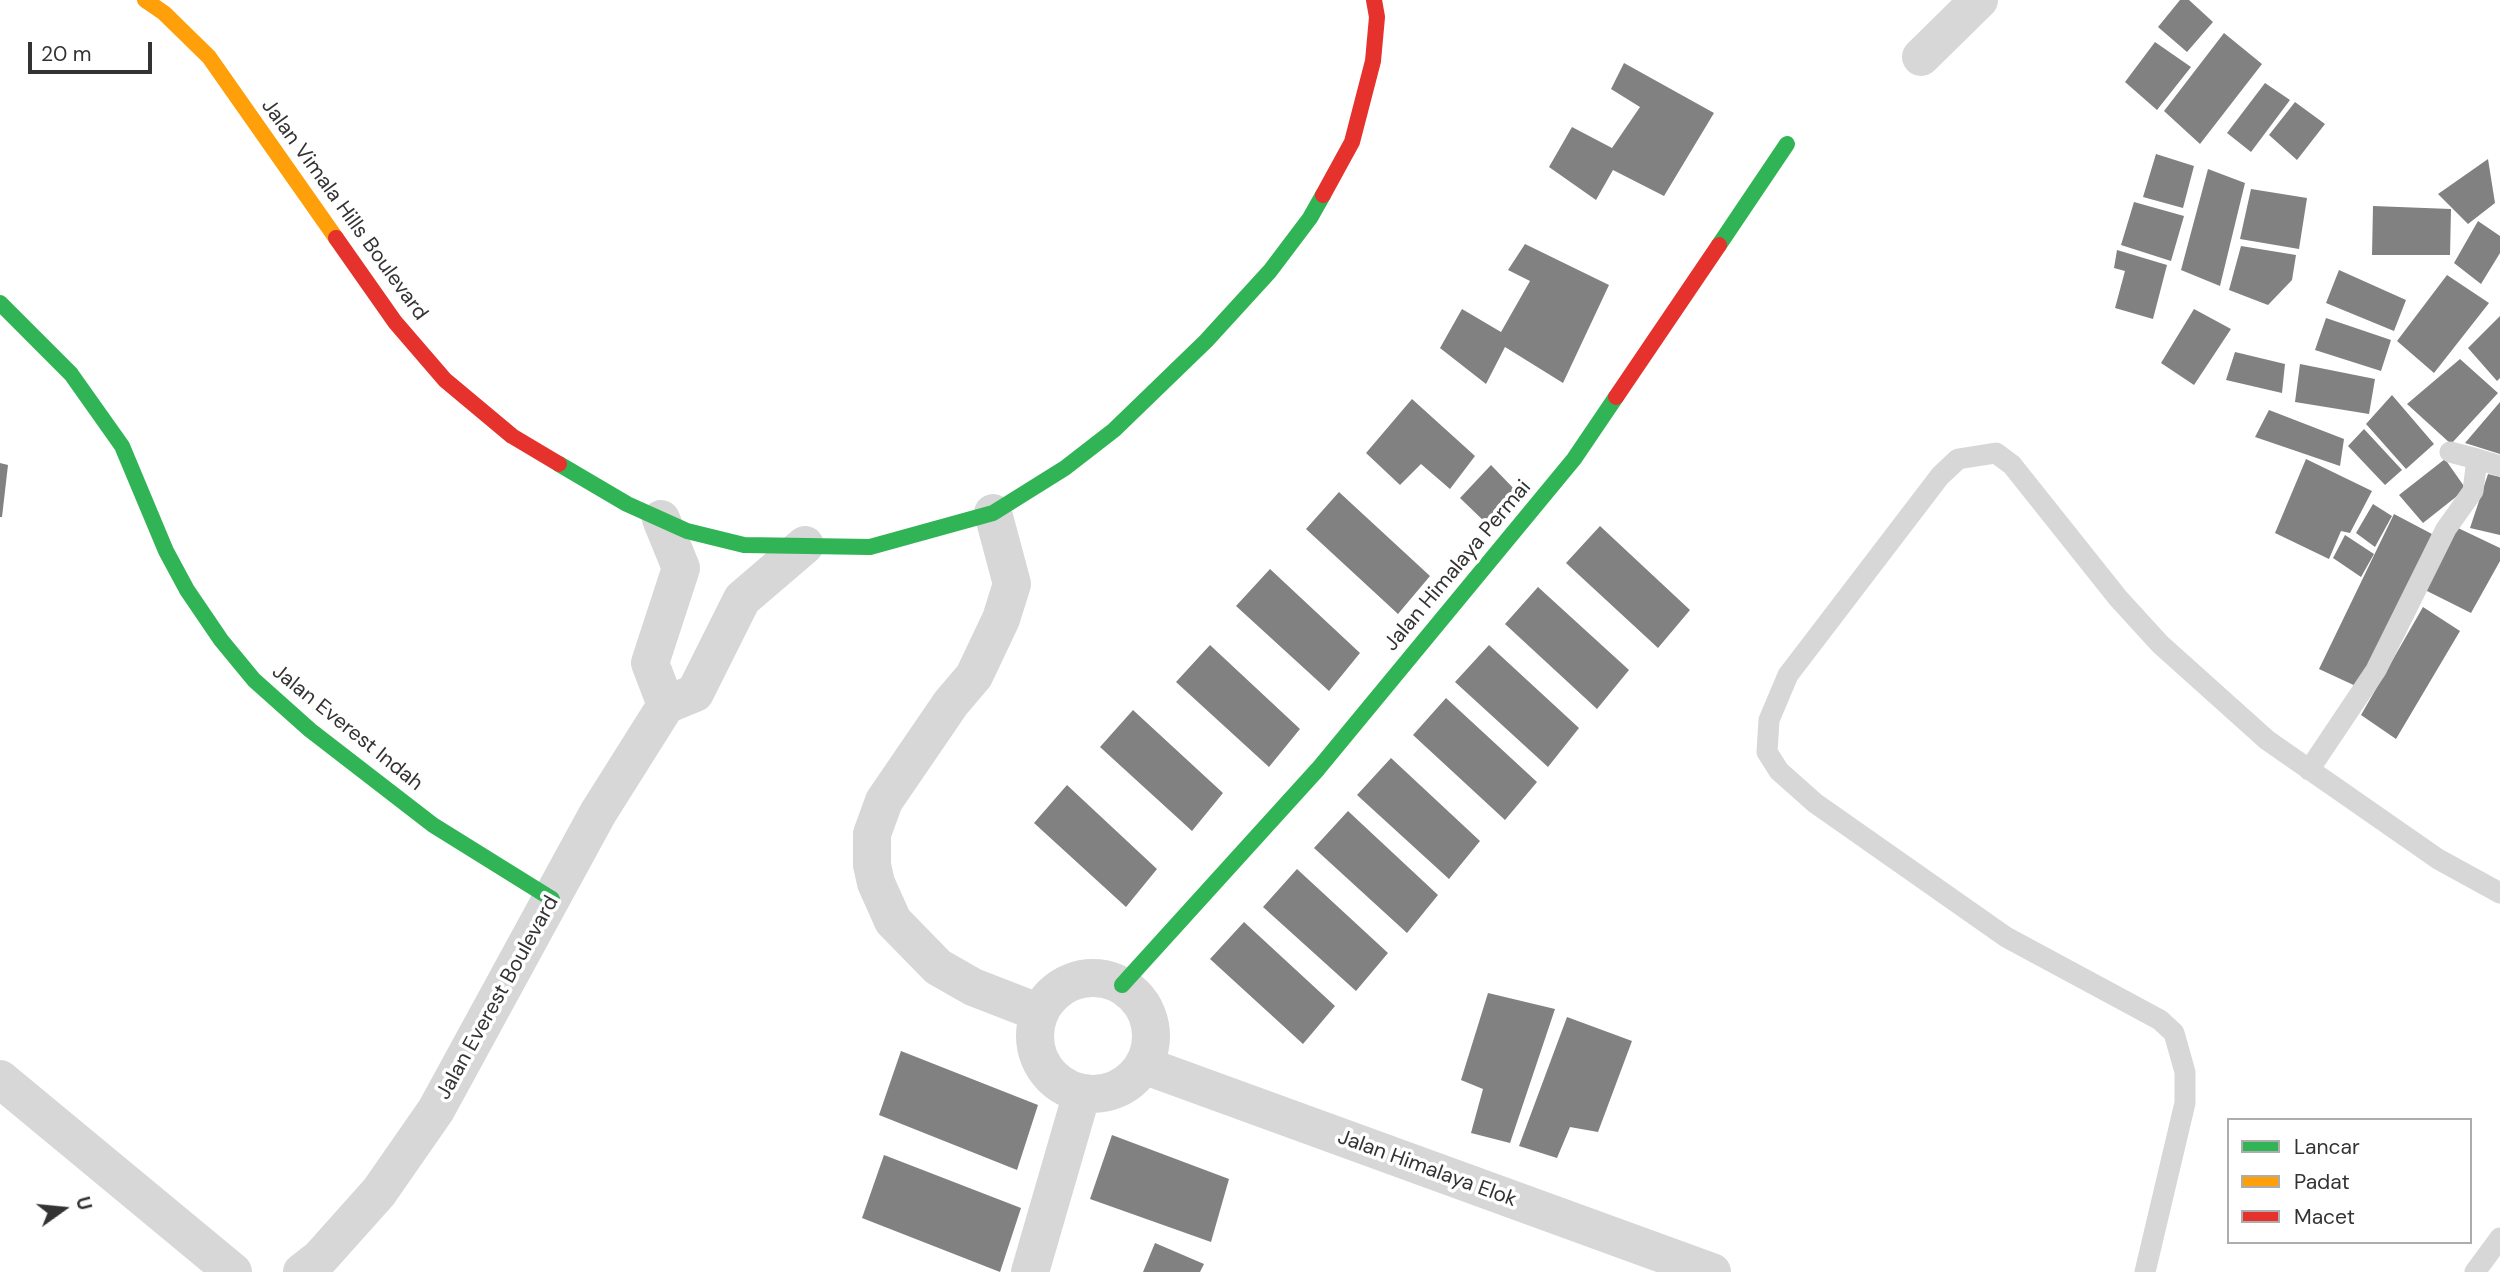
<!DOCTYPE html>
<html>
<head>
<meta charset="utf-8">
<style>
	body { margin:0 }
	#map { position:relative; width:2500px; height:1272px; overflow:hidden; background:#fff; font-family:"DM Sans",sans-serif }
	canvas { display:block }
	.legend { position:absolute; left:2227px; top:1118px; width:245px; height:126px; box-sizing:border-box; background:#fff; border:2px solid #adadad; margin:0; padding:9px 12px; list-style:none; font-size:21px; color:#333 }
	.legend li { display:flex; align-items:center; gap:14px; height:35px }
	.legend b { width:35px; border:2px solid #adadad }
	.north { position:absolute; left:28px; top:1174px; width:70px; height:70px; -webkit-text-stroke:5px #fff; paint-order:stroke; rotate:75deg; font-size:19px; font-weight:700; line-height:28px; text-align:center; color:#333 }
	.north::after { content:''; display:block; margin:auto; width:24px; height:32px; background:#333; clip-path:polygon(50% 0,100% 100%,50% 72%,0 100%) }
	.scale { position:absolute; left:28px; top:42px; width:124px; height:32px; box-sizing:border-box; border:4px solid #333; border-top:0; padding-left:9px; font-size:21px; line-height:24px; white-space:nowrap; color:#333; -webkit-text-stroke:5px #fff; paint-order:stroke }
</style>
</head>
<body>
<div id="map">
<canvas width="2500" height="1272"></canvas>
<ul class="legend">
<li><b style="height:9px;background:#30b455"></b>Lancar</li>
<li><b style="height:9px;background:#ff9f0a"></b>Padat</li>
<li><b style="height:9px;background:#e5322d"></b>Macet</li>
</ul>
<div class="north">U</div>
<div class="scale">20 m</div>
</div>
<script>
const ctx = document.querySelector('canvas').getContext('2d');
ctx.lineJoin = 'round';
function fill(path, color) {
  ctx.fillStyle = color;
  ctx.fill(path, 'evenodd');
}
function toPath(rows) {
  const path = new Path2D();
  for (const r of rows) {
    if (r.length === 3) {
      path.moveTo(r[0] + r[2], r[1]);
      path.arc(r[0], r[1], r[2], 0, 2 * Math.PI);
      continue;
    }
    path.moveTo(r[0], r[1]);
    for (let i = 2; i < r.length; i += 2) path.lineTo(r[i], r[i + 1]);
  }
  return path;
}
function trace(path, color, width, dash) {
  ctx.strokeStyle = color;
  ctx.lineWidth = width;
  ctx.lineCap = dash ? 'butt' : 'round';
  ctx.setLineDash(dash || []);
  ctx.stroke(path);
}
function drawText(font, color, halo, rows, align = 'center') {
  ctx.font = font + ' "DM Sans",sans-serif';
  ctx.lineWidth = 7;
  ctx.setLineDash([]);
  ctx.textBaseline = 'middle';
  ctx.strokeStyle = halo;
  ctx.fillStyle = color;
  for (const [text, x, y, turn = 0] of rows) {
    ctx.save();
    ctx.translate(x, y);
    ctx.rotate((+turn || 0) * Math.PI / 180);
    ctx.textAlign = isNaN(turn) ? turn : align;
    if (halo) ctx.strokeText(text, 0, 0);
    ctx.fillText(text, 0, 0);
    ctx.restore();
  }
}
fill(toPath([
	[2180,0,2189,0,2213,22,2187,52,2158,27],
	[2224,33,2262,64,2200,144,2164,111],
	[2155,42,2191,67,2157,110,2125,82],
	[1624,63,1714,113,1664,196,1613,170,1596,200,1549,167,1572,127,1612,148,1640,107,1611,89],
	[2265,83,2290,100,2251,152,2227,133],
	[2295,102,2325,124,2297,160,2269,135],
	[2156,154,2194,166,2183,208,2143,197],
	[2488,159,2495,203,2468,224,2438,194],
	[2208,169,2245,183,2220,286,2181,270],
	[2251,189,2307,198,2299,249,2240,239],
	[2134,202,2184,216,2171,261,2121,245],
	[2373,206,2451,209,2450,255,2372,255],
	[2478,221,2500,236,2500,253,2481,284,2454,263],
	[1525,244,1609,285,1563,383,1505,347,1486,384,1440,348,1462,309,1501,332,1530,281,1508,270],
	[2241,246,2296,255,2292,280,2268,305,2229,290],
	[2117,250,2167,265,2153,319,2115,308,2125,271,2114,268],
	[2339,270,2406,300,2394,331,2326,303],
	[2447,275,2489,303,2434,373,2397,341],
	[2194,309,2231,329,2194,385,2161,363],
	[2500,316,2500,378,2497,381,2468,348],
	[2326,318,2391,340,2381,371,2315,350],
	[2235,352,2285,364,2282,393,2226,380],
	[2460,359,2498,393,2451,444,2407,404],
	[2300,364,2375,379,2369,414,2295,402],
	[2392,395,2434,444,2406,469,2366,424],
	[1412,399,1475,456,1450,489,1421,464,1400,485,1366,453],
	[2500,402,2500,454,2465,443],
	[2269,410,2344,439,2340,466,2255,437],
	[2364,429,2402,470,2385,485,2348,446],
	[2306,459,2372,491,2350,533,2341,531,2329,559,2275,533],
	[2445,459,2466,489,2423,523,2399,495],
	[0,463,8,465,2,517,0,517],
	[1491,465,1518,493,1488,525,1460,498],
	[2488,474,2500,477,2500,535,2470,528],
	[1339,492,1430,576,1398,614,1306,529],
	[2373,504,2392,516,2375,547,2356,533],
	[2394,514,2432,534,2360,688,2319,669],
	[1600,526,1690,610,1658,648,1566,563],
	[2458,528,2500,548,2500,561,2471,613,2423,589],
	[2345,535,2374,554,2361,577,2333,558],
	[1270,569,1360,653,1329,691,1236,606],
	[1538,587,1629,670,1597,709,1505,624],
	[2423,607,2460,631,2396,739,2361,715],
	[1210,645,1300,729,1269,767,1176,682],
	[1489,645,1579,728,1548,767,1455,682],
	[1446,698,1537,782,1505,820,1413,735],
	[1133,710,1223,793,1192,831,1100,747],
	[1391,758,1480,841,1449,879,1357,795],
	[1067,785,1157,869,1126,907,1034,823],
	[1348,811,1438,895,1407,933,1314,848],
	[1297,869,1388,953,1356,991,1263,907],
	[1244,922,1335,1006,1303,1044,1210,959],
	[1488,993,1555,1009,1510,1143,1471,1133,1483,1089,1461,1080],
	[1567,1017,1632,1041,1598,1132,1570,1127,1557,1158,1519,1146],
	[901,1051,1038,1105,1017,1170,879,1115],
	[1112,1135,1229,1179,1211,1242,1090,1199],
	[884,1155,1021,1208,1000,1272,862,1218],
	[1155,1243,1204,1264,1200,1272,1143,1272]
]), '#818181');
trace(toPath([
	[2450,452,2477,459],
	[2309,770,2376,670,2446,529,2473,491,2477,459,2500,466],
	[2145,1272,2185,1103,2185,1072,2174,1033,2160,1020,2006,937,1815,803,1779,771,1767,752,1769,720,1788,675,1940,476,1958,459,1996,453,2012,465,2118,598,2160,644,2267,740,2438,859,2500,893],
	[2475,1272,2500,1238]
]), '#d7d7d7', 21);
trace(toPath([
	[1921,57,1979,0],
	[993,513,1012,584,1001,619,974,676,951,703,884,801,872,834,872,865,876,883,893,921,938,967,973,987,1040,1013],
	[661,519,681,568,650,663,666,705],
	[666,705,695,693,742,599,805,545],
	[1093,1036,58],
	[1143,1065,1712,1272],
	[0,1079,233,1272],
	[302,1272,320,1258,379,1192,436,1110,598,813,666,705],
	[1030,1272,1082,1093]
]), '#d7d7d7', 38);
trace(toPath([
	[1719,245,1787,144],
	[0,303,71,374,122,446,166,551,187,590,221,640,254,680,310,730,433,825,552,899],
	[559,464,627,504,687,531,744,545,870,547,993,513,1065,468,1114,430,1206,341,1270,271,1310,218,1323,195],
	[1122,985,1318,769,1574,459,1616,397]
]), '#30b455', 16);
trace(toPath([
	[145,0,164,13,209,57,336,238]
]), '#ff9f0a', 16);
trace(toPath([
	[1323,195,1352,142,1373,61,1377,17,1374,0],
	[336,238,395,322,445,380,512,436,559,464],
	[1616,397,1719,245]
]), '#e5322d', 16);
drawText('21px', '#333', '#fff', [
	["Jalan Vimala Hills Boulevard",344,210,54],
	["Jalan Himalaya Permai",1458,566,-50],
	["Jalan Everest Indah",347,728,39],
	["Jalan Everest Boulevard",498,998,-61],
	["Jalan Himalaya Elok",1427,1169,20]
]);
</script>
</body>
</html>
